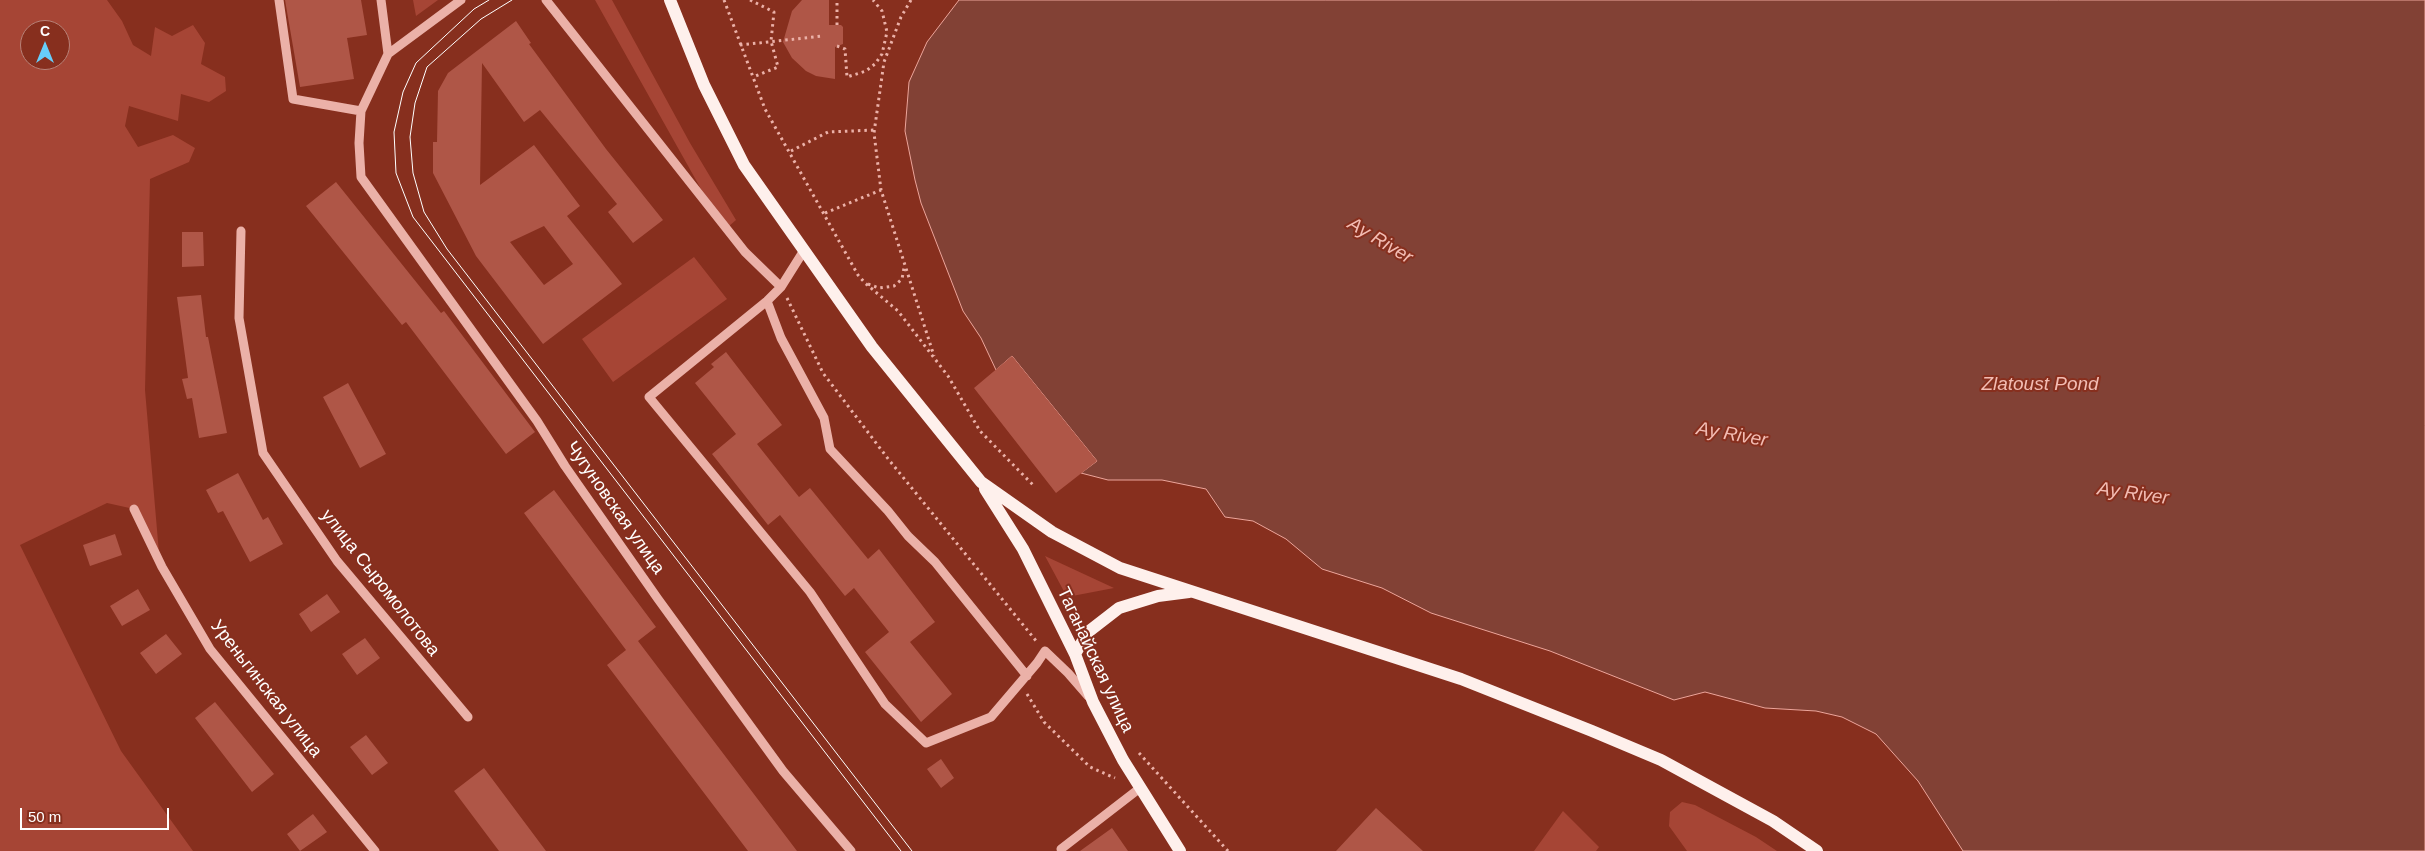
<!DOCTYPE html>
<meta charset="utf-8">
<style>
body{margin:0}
#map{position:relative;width:2425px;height:851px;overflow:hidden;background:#872f1e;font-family:Helvetica,sans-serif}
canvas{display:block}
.north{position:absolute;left:20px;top:20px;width:50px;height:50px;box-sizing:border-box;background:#872f1e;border:1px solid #b78278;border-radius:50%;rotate:0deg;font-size:14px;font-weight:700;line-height:20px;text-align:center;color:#fff}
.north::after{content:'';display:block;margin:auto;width:18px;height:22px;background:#67cdf9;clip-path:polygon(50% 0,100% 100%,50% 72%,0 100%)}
.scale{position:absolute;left:20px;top:808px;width:149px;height:22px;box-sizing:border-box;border:2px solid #fff;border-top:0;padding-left:6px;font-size:15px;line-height:18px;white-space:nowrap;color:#fff;-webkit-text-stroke:4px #872f1e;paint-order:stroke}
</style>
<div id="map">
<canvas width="2425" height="851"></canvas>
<div class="north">С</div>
<div class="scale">50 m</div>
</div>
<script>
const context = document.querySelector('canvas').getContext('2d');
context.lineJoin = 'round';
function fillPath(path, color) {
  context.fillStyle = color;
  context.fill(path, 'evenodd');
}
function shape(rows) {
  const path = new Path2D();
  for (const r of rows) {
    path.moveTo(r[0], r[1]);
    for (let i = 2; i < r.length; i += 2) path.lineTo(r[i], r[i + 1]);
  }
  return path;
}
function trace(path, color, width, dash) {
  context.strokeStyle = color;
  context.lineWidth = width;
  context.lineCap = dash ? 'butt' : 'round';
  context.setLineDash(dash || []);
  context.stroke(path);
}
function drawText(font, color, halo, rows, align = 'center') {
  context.font = font + ' Helvetica,sans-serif';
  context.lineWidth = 4;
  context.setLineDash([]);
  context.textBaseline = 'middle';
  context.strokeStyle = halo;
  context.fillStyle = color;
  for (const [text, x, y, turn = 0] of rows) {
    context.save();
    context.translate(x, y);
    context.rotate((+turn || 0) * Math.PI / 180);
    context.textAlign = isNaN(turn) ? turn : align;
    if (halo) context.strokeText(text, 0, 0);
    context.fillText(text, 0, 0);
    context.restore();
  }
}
fillPath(shape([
 [0,0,107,0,122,21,133,45,151,56,155,27,172,36,193,25,205,43,201,64,225,77,226,91,209,102,181,94,178,121,129,106,125,126,138,147,173,135,195,148,189,162,150,179,145,390,159,553,134,509,107,503,20,545,121,751,193,851,0,851],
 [30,30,60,30,60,60,30,60],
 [413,0,438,0,416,16],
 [595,0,612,0,690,143,736,220,728,227,701,189],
 [694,257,727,299,613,382,582,339],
 [1045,556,1073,569,1114,588,1067,597],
 [1682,802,1695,805,1756,837,1777,851,1687,851,1669,826,1670,812],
 [1563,811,1599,847,1596,851,1534,851]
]), '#a64535');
const water = shape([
 [959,0,2425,0,2425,851,1963,851,1918,781,1876,734,1842,717,1816,711,1765,708,1705,692,1674,700,1550,651,1431,613,1382,588,1322,569,1286,539,1253,521,1225,517,1206,489,1162,480,1108,480,1081,473,1097,461,1012,356,996,370,981,338,963,311,921,203,915,180,905,131,909,82,927,42,959,0]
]);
fillPath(water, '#824135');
trace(water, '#eca59b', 1);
fillPath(shape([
 [285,0,361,0,367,35,347,38,354,79,300,87],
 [802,0,829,0,829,25,841,25,843,27,843,44,835,47,835,79,816,76,806,71,792,58,783,42,792,11],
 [516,21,531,43,529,44,606,149,663,220,633,243,608,212,617,204,540,110,524,122,482,63,480,185,534,145,580,206,567,216,622,284,543,344,476,256,433,173,433,142,437,142,438,91,448,73],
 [544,226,573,264,544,285,510,242],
 [336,182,441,313,444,311,535,432,506,454,406,322,402,325,306,206],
 [182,232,203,232,204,266,182,267],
 [201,295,206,337,208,337,227,433,199,438,192,398,187,399,182,379,188,378,177,297],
 [726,352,782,425,757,444,799,497,810,488,868,559,879,549,935,622,910,642,952,694,921,722,865,652,889,632,854,588,845,596,780,515,768,525,712,454,736,434,695,383,714,367,711,364],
 [1012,356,1097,461,1056,493,974,388],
 [348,383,386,454,360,468,323,397],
 [238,473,263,520,268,517,283,544,250,562,223,511,218,513,206,490],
 [554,490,656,627,638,641,797,851,748,851,607,665,626,650,524,513],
 [115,534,122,555,90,566,83,545],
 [138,589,150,610,122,626,110,606],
 [327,594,340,612,311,632,299,614],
 [166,634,182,654,156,674,140,653],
 [365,638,380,658,357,675,342,654],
 [215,702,274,774,252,792,195,718],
 [366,735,388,763,372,775,350,747],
 [941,759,954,778,941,788,927,769],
 [484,768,546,851,499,851,454,791],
 [1376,808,1423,851,1336,851],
 [313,814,327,832,300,851,287,834],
 [1112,828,1128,851,1080,851]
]), '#af5647');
trace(shape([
 [724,0,765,109,858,275,865,283,898,311,948,376,980,431,1035,487],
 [750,0,774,12,771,41,778,67,753,77],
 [911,0,901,17,884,62,874,133,881,190,934,356],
 [837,25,837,0],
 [740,45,823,36],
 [837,46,845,49,847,77,866,71,875,64,882,54,887,32,882,11,873,0],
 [791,151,828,132,875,130],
 [825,213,881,190],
 [868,284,879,288,894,286,902,279,904,268],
 [787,298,823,373,889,460,1037,642],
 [1027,694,1044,722,1090,767,1115,778],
 [1139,753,1228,851]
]), '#ebb1a8', 3, [2.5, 4]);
trace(shape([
 [279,0,293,99,361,111],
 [381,0,388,54],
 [461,0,388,54,361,111,359,143,361,177,537,421,565,466,658,599,783,771,851,851],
 [546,0,745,252,781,287],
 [241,231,239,318,263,453,337,561,468,717],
 [803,252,781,287,767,301,649,397,810,592,885,704,926,743,991,717,1037,663,1045,651,1068,673,1088,696],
 [767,301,781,338,824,418,830,449,888,511,908,536,935,562,1027,676],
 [134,509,162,567,210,649,375,851],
 [1061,849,1140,788]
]), '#ebb1a8', 9);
trace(shape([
 [670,0,704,85,744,165,872,347,981,482,1052,532,1120,568,1461,679,1592,731,1661,760,1773,821,1817,851],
 [985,489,1023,549,1075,654,1093,702,1123,760,1180,851],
 [1075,654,1088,632,1119,608,1158,596,1189,592]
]), '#fef0ec', 12);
trace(shape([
 [489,0,474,9,416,63,403,92,394,132,396,173,413,217,901,851],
 [512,0,481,19,427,67,415,103,410,137,413,173,424,212,447,249,912,851]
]), '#fff', 1);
drawText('18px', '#fff', '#872f1e', [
 ["Чугуновская улица",615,508,55],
 ["улица Сыромолотова",380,583,52],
 ["Таганайская улица",1095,660,65],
 ["Уреньгинская улица",266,689,52]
]);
drawText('italic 19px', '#f2bcb3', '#872f1e', [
 ["Ay River",1380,241,31],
 ["Zlatoust Pond",2040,385],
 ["Ay River",1732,435,10],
 ["Ay River",2133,494,8]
]);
</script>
